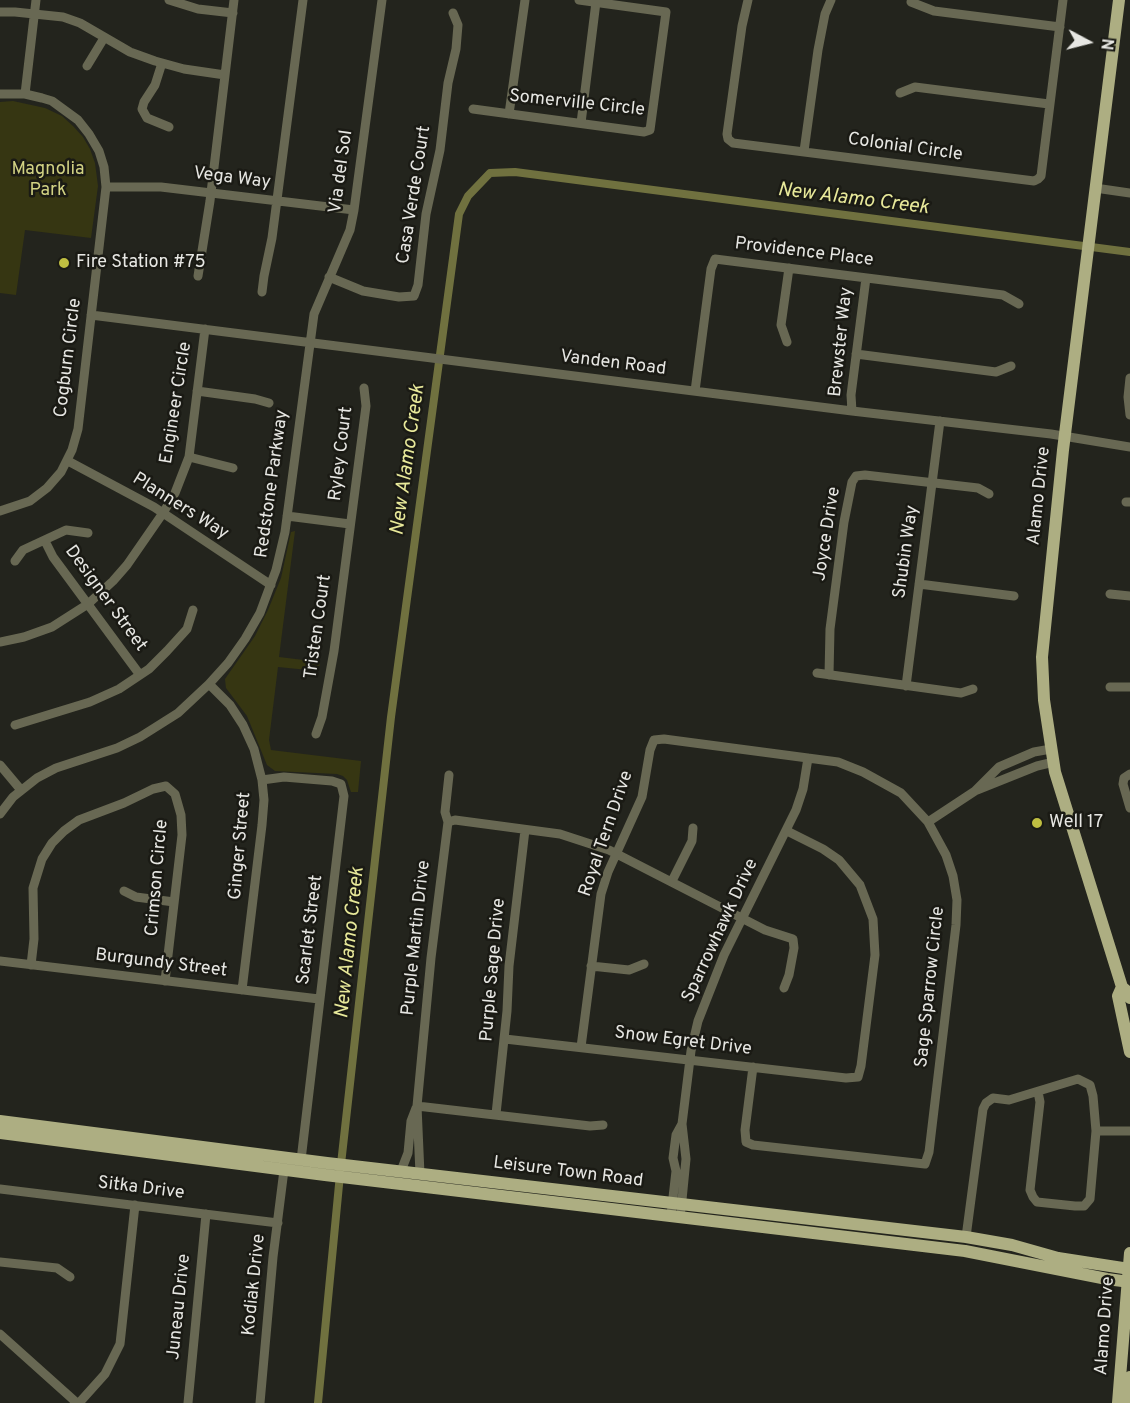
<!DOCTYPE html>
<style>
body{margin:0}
#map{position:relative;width:1130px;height:1403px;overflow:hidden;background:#23241d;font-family:Overpass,sans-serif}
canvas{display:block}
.north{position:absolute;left:1058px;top:12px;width:60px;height:60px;-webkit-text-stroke:4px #1a1a14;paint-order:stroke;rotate:97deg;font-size:16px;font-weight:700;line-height:24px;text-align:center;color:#e7e7e3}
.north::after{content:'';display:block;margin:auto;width:21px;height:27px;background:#e7e7e3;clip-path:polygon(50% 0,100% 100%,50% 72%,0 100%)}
</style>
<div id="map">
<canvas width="1130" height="1403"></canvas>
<div class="north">N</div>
</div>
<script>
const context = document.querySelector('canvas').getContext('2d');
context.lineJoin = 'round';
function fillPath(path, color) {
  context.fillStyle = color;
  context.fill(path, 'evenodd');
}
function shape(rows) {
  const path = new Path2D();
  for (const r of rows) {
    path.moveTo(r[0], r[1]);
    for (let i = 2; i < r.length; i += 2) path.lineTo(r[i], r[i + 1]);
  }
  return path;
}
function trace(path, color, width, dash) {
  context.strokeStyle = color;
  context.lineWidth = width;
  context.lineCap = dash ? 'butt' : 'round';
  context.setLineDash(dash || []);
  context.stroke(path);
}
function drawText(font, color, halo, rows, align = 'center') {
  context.font = font + ' Overpass,sans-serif';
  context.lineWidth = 5;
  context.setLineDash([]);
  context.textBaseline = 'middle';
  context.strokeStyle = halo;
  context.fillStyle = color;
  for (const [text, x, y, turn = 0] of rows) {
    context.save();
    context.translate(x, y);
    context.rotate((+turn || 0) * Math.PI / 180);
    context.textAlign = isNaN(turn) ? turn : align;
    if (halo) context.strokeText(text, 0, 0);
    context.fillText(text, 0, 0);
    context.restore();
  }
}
fillPath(shape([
 [13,101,45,108,62,116,73,126,83,137,90,149,95,163,98,186,91,238,25,230,16,295,0,293,0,102],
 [295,531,279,657,320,662,318,671,278,667,269,740,271,750,361,761,358,792,351,792,347,780,343,776,337,774,275,771,267,765,247,716,226,688,225,679,255,636,268,610,281,578,291,532]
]), '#363612');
trace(shape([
 [318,1403,341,1164,391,717,459,214,468,196,490,173,515,172,1130,252]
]), '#70713f', 8);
trace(shape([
 [169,0,198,9,233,13],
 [748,0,742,26,727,134,728,139,733,143,1034,181,1038,179,1041,176,1063,0],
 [911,2,934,11,1060,27],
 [0,12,15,12,63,17,80,23,130,52,155,61,184,69,225,75],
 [162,63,155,85,144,102,142,109,147,118,169,127],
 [87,66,104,38],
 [900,93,915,87,1049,104],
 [0,94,25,94,42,98,52,101,78,120,89,134,99,151,104,167,106,187,78,429,72,450,61,472,47,488,30,501,0,511],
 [25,94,36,0],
 [473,109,644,132,650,130,666,12,579,0],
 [509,114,525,0],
 [581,123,596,2],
 [804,151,818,50,825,14,831,0],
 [106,187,161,187,354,210],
 [1095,188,1130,193],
 [198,276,210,201,234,0],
 [329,277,363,291,399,297,414,296,418,285,426,214,440,150,448,83,456,49,458,25,453,13],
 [262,292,264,276,272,238,303,0],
 [91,315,852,411,1051,434,1130,447],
 [787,342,781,325,789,268],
 [856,354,996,372,1011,366],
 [1130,378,1128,397,1130,415],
 [197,391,255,399,269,403],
 [695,391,711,269,715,259,1003,295,1019,304],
 [852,411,851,395,866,278],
 [189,457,233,468],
 [68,461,154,507,271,585],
 [1126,502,1130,502],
 [287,516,350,524],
 [45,541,53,557,140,675],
 [15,561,23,550,66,530,88,533],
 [919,584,1014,596],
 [1110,594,1130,596],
 [0,642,24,637,52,627,88,604,113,581,127,565,163,513,175,493,189,457,205,329],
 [817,673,961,693,973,689],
 [829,675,830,629,844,522,852,482,856,476,865,475,978,488,989,494],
 [209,684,230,705,243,725,254,749,262,780,264,800,262,825,242,990],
 [906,686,940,421],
 [1110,687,1130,687],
 [15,725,90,702,119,689,149,669,167,651,187,629,193,610],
 [316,734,322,717,334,651,366,406,364,388],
 [0,765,21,790],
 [1130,774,1124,778,1123,784,1130,808],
 [262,780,284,777,332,781,341,784,344,796,301,1160],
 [977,790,1037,766,1054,762],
 [0,814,13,797,37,778,56,768,117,748,140,737,178,713,209,684,228,663,245,639,260,613,276,570,285,532,314,314,350,230,354,210,382,0],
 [448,822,455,820,560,834,609,850,765,930,793,939,794,948,789,975,784,988],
 [928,822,975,791,999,767,1034,752,1051,749],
 [672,881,692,841,693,828],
 [124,891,136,897,174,902],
 [0,961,319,999],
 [31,965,34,939,33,888,42,859,52,843,64,831,79,820,124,803,153,789,166,786,175,794,181,815,182,835,165,981],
 [591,966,629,970,644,964],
 [505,1039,846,1078,858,1077,861,1066,875,955,873,919,860,885,839,860,823,849,787,831],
 [581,1047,601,894,608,872,642,797,650,750,654,740,664,739,838,762,863,772,901,793,928,822,946,855,953,876,957,900,956,925,929,1152,925,1164,753,1145,746,1142,745,1130,753,1067],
 [417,1106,590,1126,603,1125],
 [496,1114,507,1011,509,966,525,830],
 [1096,1131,1130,1131],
 [401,1171,408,1153,411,1121,416,1108],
 [420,1174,417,1106,431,958,448,822,445,812,449,775],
 [0,1189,278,1223],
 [681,1210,686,1159,682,1124,691,1051,698,1021,724,955,796,810,803,789,808,758],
 [671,1215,676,1171,673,1158,676,1135,682,1124],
 [966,1237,983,1109,986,1103,993,1098,1009,1100,1078,1079,1090,1085,1093,1096,1096,1131,1090,1199,1084,1206,1075,1206,1037,1202,1033,1197,1030,1190,1040,1102,1038,1092],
 [0,1262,57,1268,70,1277],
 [0,1334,77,1403],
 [79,1403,105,1374,120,1344,135,1205],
 [188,1403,206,1214],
 [260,1403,273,1257,284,1170]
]), '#686853', 9);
trace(shape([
 [1119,0,1063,450,1042,657,1044,700,1055,772,1122,987,1129,993,1130,998],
 [1122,987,1118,996,1130,1052],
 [0,1121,327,1163,966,1237,1012,1245,1058,1258,1130,1269],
 [0,1133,325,1175,965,1251,1107,1279,1130,1282],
 [1118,1403,1130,1253],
 [1128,1403,1130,1377]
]), '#adae82', 12);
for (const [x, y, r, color] of [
 [64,263,6,"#bfbe41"],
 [1037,823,6,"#bfbe41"]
]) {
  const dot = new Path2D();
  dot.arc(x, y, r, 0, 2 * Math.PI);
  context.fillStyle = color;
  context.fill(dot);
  trace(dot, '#1a1a14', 2);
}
drawText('18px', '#e7e7e3', '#1a1a14', [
 ["Somerville Circle",577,104,6],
 ["Colonial Circle",905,148,8],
 ["Via del Sol",342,172,-82],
 ["Vega Way",232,179,7],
 ["Casa Verde Court",415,195,-81],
 ["Providence Place",804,253,7],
 ["Brewster Way",842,342,-84],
 ["Cogburn Circle",69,358,-83],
 ["Vanden Road",613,364,7],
 ["Engineer Circle",177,403,-81],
 ["Ryley Court",342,454,-83],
 ["Redstone Parkway",273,484,-82],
 ["Alamo Drive",1040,496,-84],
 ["Planners Way",180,507,32],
 ["Joyce Drive",828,534,-81],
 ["Shubin Way",907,552,-82],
 ["Designer Street",105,599,54],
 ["Tristen Court",319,627,-82],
 ["Royal Tern Drive",607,834,-71],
 ["Ginger Street",241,846,-85],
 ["Crimson Circle",158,878,-85],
 ["Scarlet Street",311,930,-83],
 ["Sparrowhawk Drive",721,931,-65],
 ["Purple Martin Drive",417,938,-84],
 ["Burgundy Street",161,964,7],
 ["Purple Sage Drive",494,970,-85],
 ["Sage Sparrow Circle",931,987,-84],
 ["Snow Egret Drive",683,1042,7],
 ["Leisure Town Road",568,1173,7],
 ["Sitka Drive",141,1189,7],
 ["Kodiak Drive",255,1285,-84],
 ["Juneau Drive",180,1307,-84],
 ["Alamo Drive",1106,1326,-86]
]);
drawText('18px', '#d1d283', '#1a1a14', [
 ["Magnolia",48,170],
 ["Park",48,191]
]);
drawText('18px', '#e7e7e3', '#1a1a14', [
 ["Fire Station #75",76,263],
 ["Well 17",1049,823]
], 'left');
drawText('italic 20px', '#e8e99a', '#1a1a14', [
 ["New Alamo Creek",853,200,7],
 ["New Alamo Creek",409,460,-82],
 ["New Alamo Creek",351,943,-84]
]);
</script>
